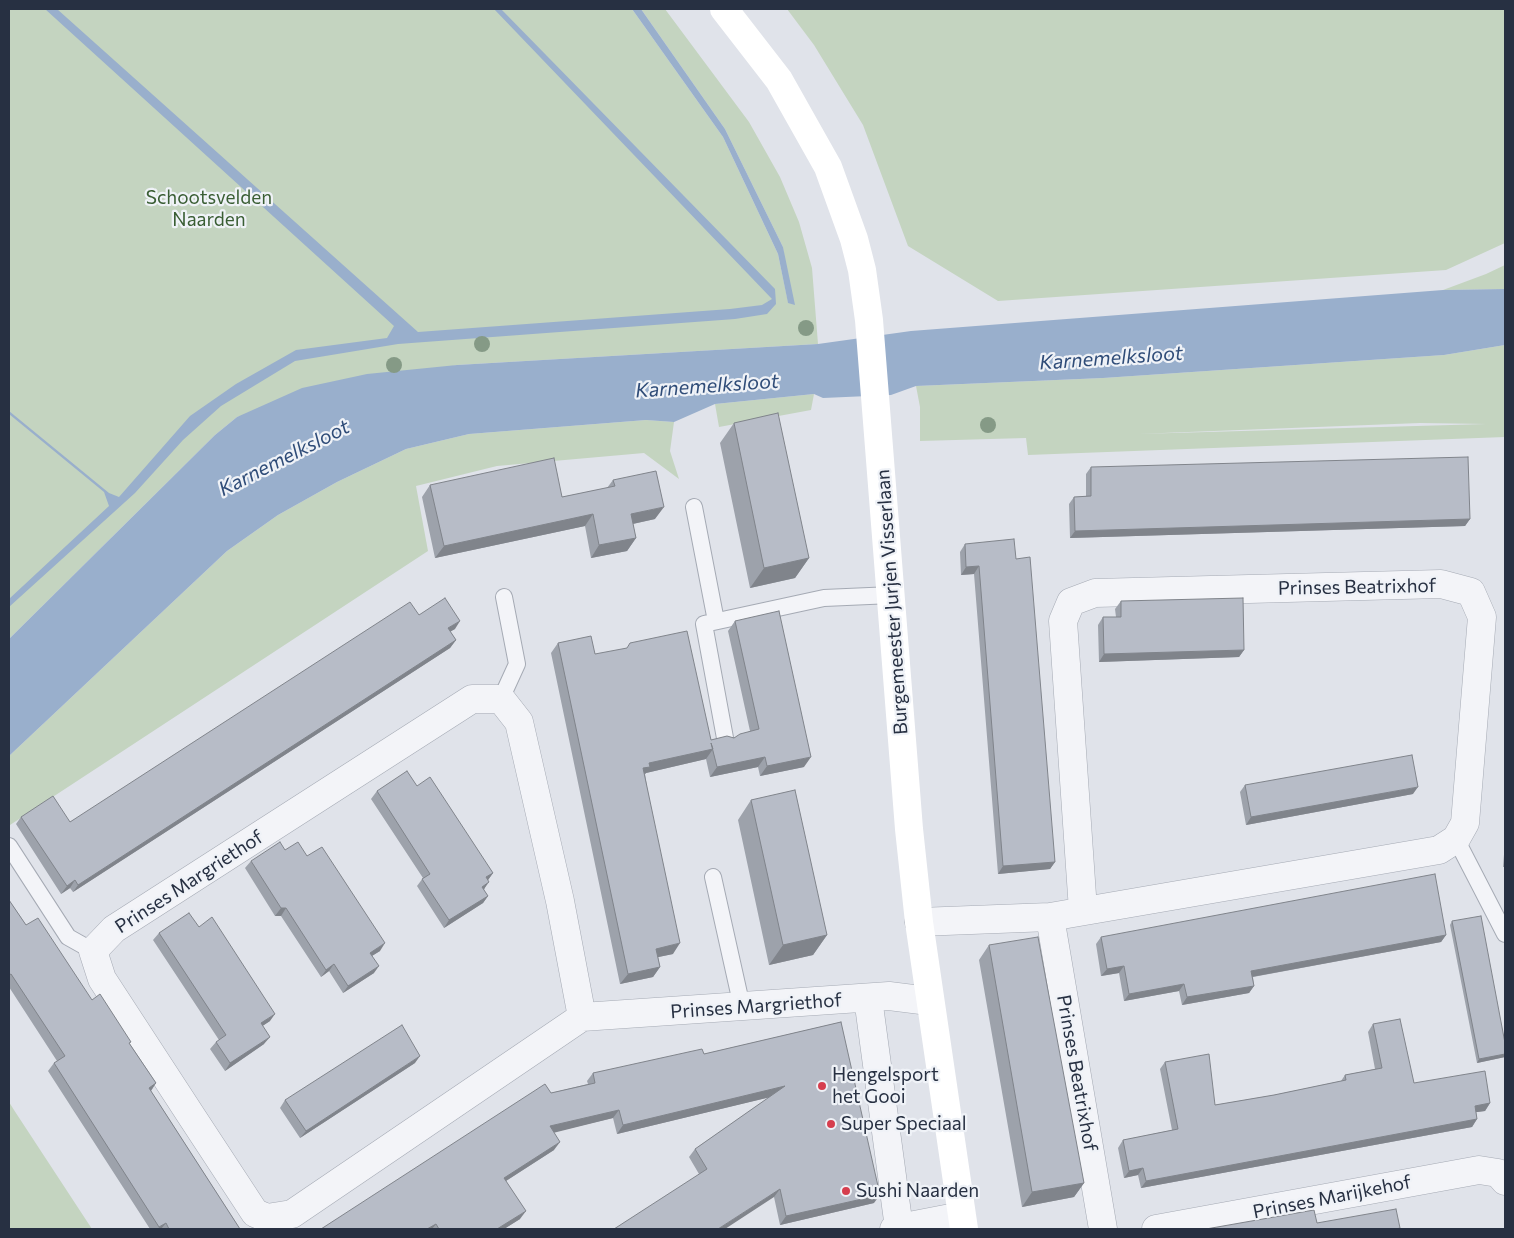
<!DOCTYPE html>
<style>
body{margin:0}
#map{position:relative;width:1514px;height:1238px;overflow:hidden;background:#e0e3ea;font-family:Commissioner,sans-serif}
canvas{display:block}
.frame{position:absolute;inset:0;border:10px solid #273042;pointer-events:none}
</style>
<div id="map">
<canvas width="1514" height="1238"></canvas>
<div class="frame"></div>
</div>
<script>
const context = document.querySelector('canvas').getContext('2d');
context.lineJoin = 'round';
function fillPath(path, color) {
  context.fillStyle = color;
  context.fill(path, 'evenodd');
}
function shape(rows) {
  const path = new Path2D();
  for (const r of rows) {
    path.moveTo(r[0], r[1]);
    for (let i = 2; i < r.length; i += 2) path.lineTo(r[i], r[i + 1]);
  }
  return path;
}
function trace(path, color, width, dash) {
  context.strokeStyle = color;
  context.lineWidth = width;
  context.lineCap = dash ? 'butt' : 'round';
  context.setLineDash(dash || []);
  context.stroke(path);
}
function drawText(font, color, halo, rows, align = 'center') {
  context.font = font + ' Commissioner,sans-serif';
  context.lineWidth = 4.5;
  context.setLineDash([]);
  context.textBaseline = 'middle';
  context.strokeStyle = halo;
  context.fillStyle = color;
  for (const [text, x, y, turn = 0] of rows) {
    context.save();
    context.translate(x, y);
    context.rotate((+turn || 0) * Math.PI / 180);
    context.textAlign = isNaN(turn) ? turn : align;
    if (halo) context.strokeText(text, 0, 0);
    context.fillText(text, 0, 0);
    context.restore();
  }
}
fillPath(shape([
 [9,9,632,9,723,137,778,254,788,302,783,247,725,129,641,9,665,9,749,122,780,177,799,222,812,268,818,344,457,365,237,417,215,435,9,639],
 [787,9,1505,9,1505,243,1446,270,998,301,908,246,863,125,814,45],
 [1505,265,1505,289,1443,290,1486,274],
 [1505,345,1505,437,1028,455,1026,438,920,441,920,407,916,386,1103,378,1444,355],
 [1420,423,1486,424,1137,434],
 [814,394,811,410,719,427,715,404],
 [646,420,674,422,670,451,679,479,644,453,497,466,416,486,428,551,10,825,9,823,9,756,227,551,278,515,337,482,406,449,469,434],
 [9,1102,14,1110,92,1229,9,1229]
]), '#c4d4c0');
fillPath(shape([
 [45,9,57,9,418,332,730,309,762,305,772,299,494,9,501,9,775,289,776,304,767,314,735,319,398,344,295,361,221,406,183,440,135,493,9,607,9,599,109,506,104,492,9,414,9,411,109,493,119,497,190,416,236,384,296,350,387,338,394,326],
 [632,9,641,9,725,129,783,247,795,305,788,303,778,254,723,137],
 [1505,289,1505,345,1444,355,1103,378,916,386,891,395,823,398,814,394,715,404,674,422,646,420,469,434,406,449,337,482,278,515,227,551,9,756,9,639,215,435,237,417,302,388,367,374,457,365,818,344,911,331,1443,290]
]), '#99afcc');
const lane = shape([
 [694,507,716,621],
 [501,699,517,664,504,597],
 [725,738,704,624,824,598,892,595],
 [1456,839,1505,934],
 [9,846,68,937,93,951],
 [713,877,742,1007]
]);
const street = shape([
 [1050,917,1103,1229],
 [919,922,1050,917,1439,850,1456,839,1465,823,1482,617,1471,592,1441,584,1095,593,1071,602,1063,621,1083,910],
 [868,998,899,1228],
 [582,1017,560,901,519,722,501,699,472,699,114,929,93,951,102,979,192,1117,255,1213,267,1218,292,1214,582,1017,889,996,929,1001],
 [894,1229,961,1216],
 [1156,1229,1479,1170,1498,1173,1505,1181]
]);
trace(lane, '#a5aab4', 18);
trace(street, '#a5aab4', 29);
trace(lane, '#f3f4f8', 16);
trace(street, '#f3f4f8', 28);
trace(shape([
 [724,9,779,80,828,167,854,239,862,270,869,320,909,829,919,922,964,1229]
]), '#fff', 28);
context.fillStyle = '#859a86';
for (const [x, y] of [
 [806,328],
 [482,344],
 [394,365],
 [988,425]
]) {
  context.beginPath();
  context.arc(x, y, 8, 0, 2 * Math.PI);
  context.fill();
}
fillPath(shape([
 [734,423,809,558,795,578,750,588,720,443],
 [1091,467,1470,519,1465,526,1070,538,1069,504,1074,497,1086,496,1086,474],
 [613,480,655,519,633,524,636,538,627,551,591,558,585,526,435,558,422,497,430,485,562,497,607,488],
 [965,544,1016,559,1055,862,1050,869,998,874,974,574,961,575,960,552],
 [1121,601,1244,650,1239,657,1099,662,1098,625,1103,617,1116,617,1115,609],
 [419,615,455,629,450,631,456,640,450,648,73,892,70,888,61,894,16,824,21,817,70,822],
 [735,621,804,767,760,776,758,767,710,777,706,759,646,773,645,774,673,954,658,957,660,967,653,977,620,984,551,653,558,643,711,740,734,738,750,731,728,631],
 [1245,785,1413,794,1246,825,1240,792],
 [417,786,493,873,488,880,484,890,488,896,483,903,444,928,417,886,423,878,371,799,377,791],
 [751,800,827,935,813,955,769,965,738,820],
 [1505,842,1505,867,1503,867],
 [285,850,307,856,380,951,372,956,374,973,343,993,329,971,321,977,281,916,275,916,245,868,251,861],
 [9,900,26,925,130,1044,156,1083,151,1091,240,1229,150,1229,48,1071,54,1063,57,1061,9,987],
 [1452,921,1505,1057,1477,1063,1450,925],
 [199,927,270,1021,262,1026,264,1044,225,1071,210,1049,216,1042,219,1040,153,940,159,933],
 [1446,935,1441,942,1253,977,1254,986,1249,993,1182,1005,1179,991,1124,1001,1119,973,1101,976,1096,944,1101,937],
 [989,945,1084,1183,1074,1197,1022,1207,979,960],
 [841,1022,874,1203,780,1225,774,1197,699,1174,689,1157,695,1149,770,1097,617,1134,613,1118,554,1132,554,1150,506,1181,520,1219,504,1229,321,1229,551,1093,588,1084,587,1081,593,1073,704,1054],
 [1373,1024,1414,1083,1490,1103,1485,1111,1476,1112,1477,1119,1472,1127,1141,1188,1138,1175,1124,1178,1118,1148,1123,1140,1172,1130,1160,1069,1165,1062,1215,1105,1274,1095,1341,1081,1345,1075,1375,1069,1368,1032],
 [415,1063,300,1138,280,1108,285,1100]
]), '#9da2ab');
fillPath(shape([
 [664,507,655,519,623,526,631,514],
 [593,514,585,526,435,558,444,546],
 [1470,519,1465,526,1070,538,1075,531],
 [636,538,627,551,591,558,599,545],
 [809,558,795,578,750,588,764,568],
 [979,566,974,574,961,575,966,567],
 [460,621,455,629,443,636,448,628],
 [456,640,450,648,73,892,78,885],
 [1244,650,1239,657,1099,662,1104,654],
 [713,749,706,759,646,773,642,777,643,768,649,763],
 [765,757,758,767,710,777,717,767],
 [811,757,804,767,760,776,767,766],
 [1418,787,1413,794,1246,825,1251,817],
 [1055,862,1050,869,998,874,1003,866],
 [493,873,488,880,486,877],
 [75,880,70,888,61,894,67,886],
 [489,882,484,889,477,895,482,887],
 [488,896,483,903,444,928,449,920],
 [281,908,286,908,281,916,275,916],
 [827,935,813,955,769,965,783,945],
 [1446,935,1441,942,1246,978,1251,971],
 [385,943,380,951,365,960,370,953],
 [680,943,673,954,649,959,656,949],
 [334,964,329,971,321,977,326,970],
 [379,966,374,973,343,993,348,986],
 [1124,966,1119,973,1101,976,1107,969],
 [660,967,653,977,620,984,628,974],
 [1184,984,1179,991,1124,1001,1129,994],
 [1254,986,1249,993,1182,1005,1187,997],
 [275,1014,270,1021,255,1031,261,1023],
 [270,1037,264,1044,225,1071,230,1063],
 [1505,1054,1505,1057,1477,1063,1479,1059],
 [420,1056,415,1063,300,1138,306,1131],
 [156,1083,150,1092,149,1088],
 [785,1086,779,1095,617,1134,623,1125],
 [1490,1103,1485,1111,1470,1113,1475,1106],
 [619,1110,613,1118,545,1135,550,1126],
 [1477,1119,1472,1127,1141,1188,1146,1181],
 [560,1142,554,1150,498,1186,504,1178],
 [1143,1168,1138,1175,1124,1178,1129,1171],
 [1084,1183,1074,1197,1022,1207,1032,1192],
 [780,1189,774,1197,725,1229,718,1229],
 [880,1195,874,1203,780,1225,786,1216],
 [526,1211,520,1219,504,1229,497,1229],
 [166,1223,161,1229,158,1229,159,1227],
 [436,1224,432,1229,427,1229]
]), '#80848b');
const building = shape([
 [778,413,809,558,764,568,734,423,778,413],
 [1468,457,1470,519,1075,531,1074,497,1091,496,1091,467,1468,457],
 [554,458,562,497,615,486,613,480,656,471,664,507,631,514,636,538,599,545,593,514,444,546,430,485,554,458],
 [1014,539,1016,559,1030,557,1055,862,1003,866,979,566,966,567,965,544,1014,539],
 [445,598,460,621,448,628,456,640,78,885,75,880,67,886,21,817,53,796,70,822,410,602,419,615,445,598],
 [1243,598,1244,650,1104,654,1103,617,1121,617,1121,601,1243,598],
 [779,611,811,757,767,766,765,757,717,767,711,743,713,749,649,763,650,767,643,768,680,943,656,949,660,967,628,974,558,643,591,636,595,654,627,648,630,643,687,631,711,740,727,736,734,738,740,734,759,729,735,621,779,611],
 [1412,755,1418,787,1251,817,1245,785,1412,755],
 [407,771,417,786,430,777,493,873,486,877,489,882,482,887,488,896,449,920,422,879,430,874,377,791,407,771],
 [795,790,827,935,783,945,751,800,795,790],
 [280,842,285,850,298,842,307,856,322,847,385,943,370,953,379,966,348,986,334,964,326,970,286,908,281,908,251,861,280,842],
 [1435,874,1446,935,1251,971,1254,986,1187,997,1184,984,1129,994,1124,966,1107,969,1101,937,1435,874],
 [9,900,26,925,38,918,92,1000,100,994,131,1042,129,1043,156,1083,149,1088,240,1229,169,1229,166,1223,159,1227,54,1063,65,1056,11,974,9,975,9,900],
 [189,913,199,927,212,917,275,1014,261,1023,270,1037,230,1063,216,1042,226,1035,159,933,189,913],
 [1481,916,1505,1043,1505,1054,1479,1059,1452,921,1481,916],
 [1038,937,1084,1183,1032,1192,989,945,1038,937],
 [1400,1019,1414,1083,1485,1071,1490,1103,1475,1106,1477,1119,1146,1181,1143,1168,1129,1171,1123,1140,1178,1129,1165,1062,1209,1054,1215,1105,1274,1095,1346,1080,1345,1075,1382,1068,1373,1024,1400,1019],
 [841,1022,880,1195,786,1216,780,1189,718,1229,614,1229,707,1169,695,1149,785,1086,623,1125,619,1110,550,1126,560,1142,504,1178,526,1211,497,1229,439,1229,436,1224,427,1229,321,1229,545,1084,551,1093,595,1083,593,1073,702,1049,704,1054,841,1022],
 [402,1025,420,1056,306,1131,285,1100,402,1025],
 [1396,1209,1400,1228,1396,1229,1206,1229,1314,1210,1317,1223,1396,1209]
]);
fillPath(building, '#b7bcc7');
trace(building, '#80848b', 1);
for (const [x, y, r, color] of [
 [822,1086,5,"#d63e4e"],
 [831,1124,5,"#d63e4e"],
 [846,1191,5,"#d63e4e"]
]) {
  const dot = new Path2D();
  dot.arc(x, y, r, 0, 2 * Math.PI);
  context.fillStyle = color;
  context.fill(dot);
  trace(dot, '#eff2f7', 2);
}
drawText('19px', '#3a5e34', '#eff2f7', [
 ["Schootsvelden",209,198],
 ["Naarden",209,220]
]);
drawText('19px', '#273042', '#eff2f7', [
 ["Prinses Beatrixhof",1357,587,-1],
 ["Burgemeester Jurjen Visserlaan",892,602,-94],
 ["Prinses Margriethof",189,882,-33],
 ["Prinses Margriethof",756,1006,-4],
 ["Prinses Beatrixhof",1077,1073,80],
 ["Prinses Marijkehof",1332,1197,-11]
]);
drawText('19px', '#273042', '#eff2f7', [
 ["Hengelsport",832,1075],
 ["het Gooi",832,1097],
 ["Super Speciaal",841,1124],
 ["Sushi Naarden",856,1191]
], 'left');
drawText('italic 20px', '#2f4c78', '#eff2f7', [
 ["Karnemelksloot",1111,358,-4],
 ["Karnemelksloot",707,386,-4],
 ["Karnemelksloot",284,458,-27]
]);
</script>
